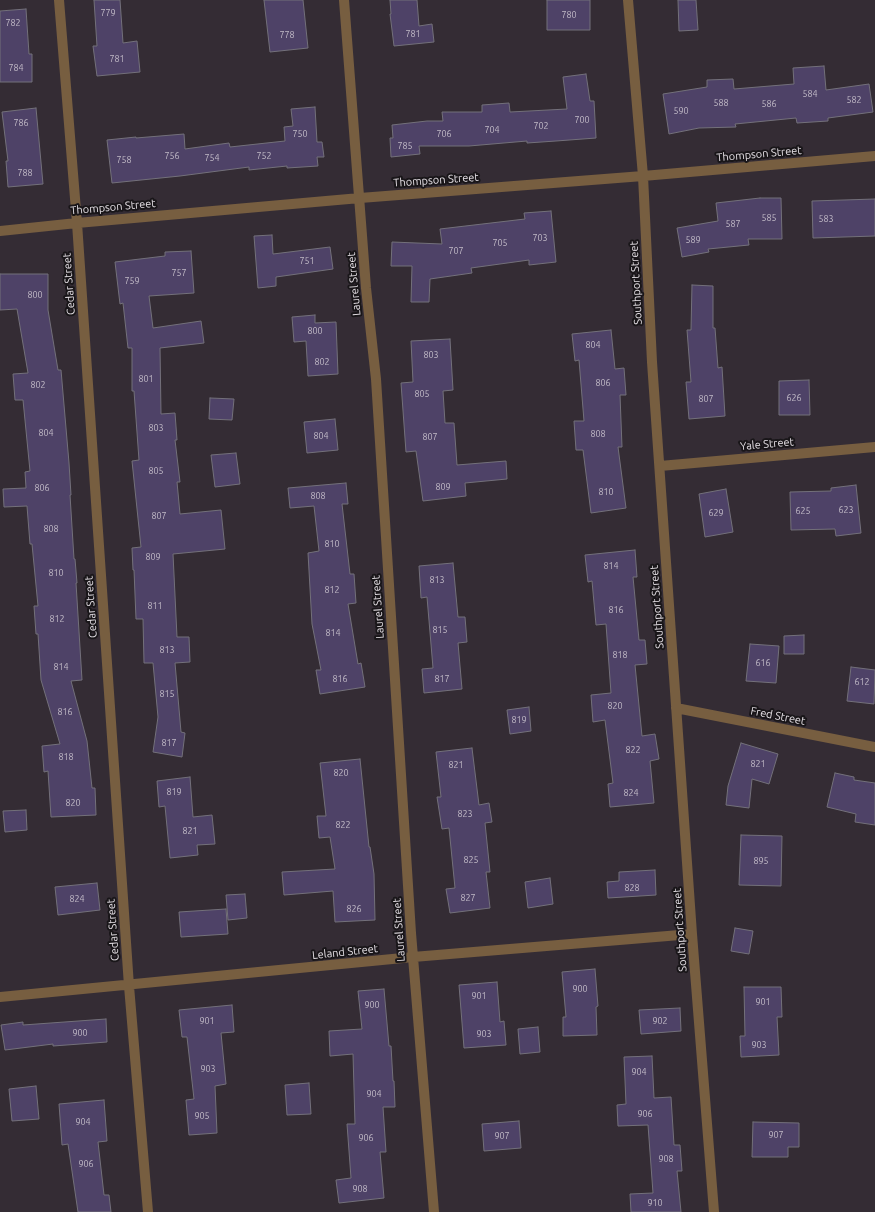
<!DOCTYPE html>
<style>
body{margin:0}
canvas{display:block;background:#342c34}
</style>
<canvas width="875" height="1212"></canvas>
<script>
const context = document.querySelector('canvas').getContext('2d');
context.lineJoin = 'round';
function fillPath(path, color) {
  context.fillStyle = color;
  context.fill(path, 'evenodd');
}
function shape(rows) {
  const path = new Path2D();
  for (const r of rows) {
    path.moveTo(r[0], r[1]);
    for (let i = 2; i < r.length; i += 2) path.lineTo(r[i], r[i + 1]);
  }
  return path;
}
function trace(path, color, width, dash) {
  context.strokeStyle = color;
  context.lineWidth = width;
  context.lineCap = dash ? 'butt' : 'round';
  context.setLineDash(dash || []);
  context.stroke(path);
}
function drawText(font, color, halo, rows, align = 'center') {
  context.font = font + ' Ubuntu,sans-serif';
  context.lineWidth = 4;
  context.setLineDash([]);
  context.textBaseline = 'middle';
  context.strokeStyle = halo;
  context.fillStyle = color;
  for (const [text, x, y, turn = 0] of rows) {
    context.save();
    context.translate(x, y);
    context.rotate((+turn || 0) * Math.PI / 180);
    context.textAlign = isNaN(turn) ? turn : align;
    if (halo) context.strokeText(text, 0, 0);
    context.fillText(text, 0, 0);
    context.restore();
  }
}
const building = shape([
 [94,0,120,0,123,43,137,41,140,72,97,76,93,46,97,46,94,0],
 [264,0,303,0,308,48,270,52,264,0],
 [390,0,417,0,419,26,432,24,434,42,394,46,390,14,391,14,390,0],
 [547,0,590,0,590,30,547,30,547,0],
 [678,0,696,0,698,30,679,31,678,0],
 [26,9,29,54,32,54,32,82,0,82,0,11,26,9],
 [824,66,826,90,869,84,873,112,828,118,828,121,797,123,796,118,735,124,736,127,699,128,669,134,663,94,707,87,707,80,733,79,734,89,794,84,793,68,824,66],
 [586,74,590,101,594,101,596,138,556,141,527,143,527,141,469,146,419,146,420,154,391,157,390,138,393,138,392,125,427,121,443,121,442,112,482,112,482,105,509,103,510,112,567,109,563,77,586,74],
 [315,107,317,142,322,142,324,157,317,157,318,166,287,168,287,166,249,170,249,167,180,176,112,183,107,140,136,137,136,138,184,134,185,149,229,143,230,147,285,141,284,127,293,126,291,109,315,107],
 [36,108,43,184,8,187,6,161,8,161,2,112,36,108],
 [760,198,781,198,782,239,748,239,749,245,708,249,709,252,682,257,677,228,718,221,716,203,760,198],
 [875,199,875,236,813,238,812,201,875,199],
 [551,211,556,262,529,265,529,260,471,268,472,273,430,279,429,302,411,302,412,266,391,266,392,242,442,244,440,229,525,219,524,213,551,211],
 [272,235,273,254,330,247,333,269,276,277,276,286,258,288,254,236,272,235],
 [191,251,194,293,149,296,153,328,201,321,204,343,160,348,161,414,175,413,177,440,175,440,180,482,177,482,180,514,221,510,225,549,173,554,177,637,189,637,190,662,175,663,181,732,185,733,182,757,153,752,158,717,153,663,144,663,143,619,136,619,134,570,133,570,132,548,141,547,132,461,139,460,134,391,132,391,132,348,128,348,123,303,120,304,115,262,165,256,165,252,191,251],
 [0,274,48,274,48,310,58,370,61,370,69,463,71,495,70,495,74,559,75,559,77,583,76,583,82,680,71,681,87,741,92,788,95,788,96,815,51,817,48,771,44,772,42,746,60,744,41,680,38,634,36,634,34,606,38,606,32,544,30,544,27,506,4,507,3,489,26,488,25,472,30,471,23,400,15,400,13,374,28,373,17,309,0,310,0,274],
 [692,285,713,286,713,328,715,328,718,368,722,367,725,416,689,419,686,382,691,382,687,330,691,330,692,285],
 [315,315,315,323,336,322,338,374,308,376,306,341,294,342,292,317,315,315],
 [611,330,615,369,624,368,626,395,620,395,622,447,618,447,626,508,591,513,583,450,576,450,574,421,584,421,579,360,575,361,572,334,611,330],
 [450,339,453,390,443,391,445,423,454,423,457,465,506,461,507,479,465,483,466,496,423,501,416,451,406,452,401,383,413,382,411,341,450,339],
 [809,380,810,415,779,415,779,381,809,380],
 [210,398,234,399,232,420,209,419,210,398],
 [335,419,338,450,307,453,304,422,335,419],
 [236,453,240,484,215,487,211,455,236,453],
 [346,483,348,504,342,504,350,574,354,574,356,603,348,604,358,664,361,663,365,687,320,694,316,670,321,670,312,624,308,553,319,551,314,506,290,508,288,488,346,483],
 [856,485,861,533,836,536,835,529,791,530,790,492,831,491,831,488,856,485],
 [726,489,733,532,705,537,699,494,726,489],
 [635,550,637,577,633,577,639,640,645,640,647,664,635,665,642,736,655,734,659,759,650,761,654,803,610,807,608,784,613,783,605,720,593,722,591,695,611,693,606,624,596,625,592,581,588,582,585,555,635,550],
 [453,563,458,617,465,617,467,642,458,643,462,689,424,693,422,669,433,668,427,597,421,598,419,566,453,563],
 [804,635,804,654,784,654,784,636,804,635],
 [750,644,779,646,776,683,746,681,750,644],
 [851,667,875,670,874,704,847,701,851,667],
 [529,707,531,731,510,734,507,710,529,707],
 [741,743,778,754,769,784,752,779,749,808,726,805,728,786,741,743],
 [472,748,479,805,489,803,492,822,485,823,490,872,486,872,490,908,450,913,446,889,455,888,449,828,442,829,437,797,441,797,436,752,472,748],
 [360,759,369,847,370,847,374,874,375,920,335,922,333,891,284,895,282,872,335,869,330,837,319,838,317,816,326,816,320,763,360,759],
 [835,773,854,777,854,780,875,783,875,825,855,822,856,814,827,807,835,773],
 [190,777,193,817,212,815,215,844,197,845,198,855,170,858,165,806,159,807,157,781,190,777],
 [26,810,27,830,5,832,3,811,26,810],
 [741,835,782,836,781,886,739,885,741,835],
 [655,870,656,895,608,898,607,882,619,881,619,872,655,870],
 [550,878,553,904,528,908,525,882,550,878],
 [97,883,100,910,58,915,55,887,97,883],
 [245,894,247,918,228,920,226,895,245,894],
 [226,909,228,934,181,937,179,912,226,909],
 [735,928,753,931,749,954,731,951,735,928],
 [595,969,598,1006,596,1007,597,1035,563,1036,563,1017,566,1017,562,972,595,969],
 [497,982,500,1022,504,1021,506,1045,464,1048,459,985,497,982],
 [744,987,781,987,782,1017,777,1017,779,1055,741,1057,740,1036,745,1036,744,987],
 [384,989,389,1046,391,1046,393,1081,394,1081,395,1107,383,1107,386,1152,380,1152,384,1198,339,1203,336,1180,351,1178,347,1124,355,1124,353,1054,330,1056,329,1031,362,1029,358,991,384,989],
 [232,1005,234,1032,221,1033,226,1084,215,1086,217,1133,189,1135,186,1100,194,1099,187,1037,182,1037,179,1010,232,1005],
 [680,1008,681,1031,641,1034,639,1010,680,1008],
 [106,1019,107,1042,53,1046,53,1044,5,1050,1,1025,23,1022,23,1025,106,1019],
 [538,1027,540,1052,520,1054,518,1029,538,1027],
 [652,1056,654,1098,671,1097,674,1145,680,1145,682,1171,677,1171,681,1212,631,1212,630,1194,653,1193,648,1125,618,1126,617,1105,626,1104,624,1057,652,1056],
 [309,1083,311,1114,287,1115,285,1085,309,1083],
 [36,1086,39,1119,12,1121,9,1089,36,1086],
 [104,1100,107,1141,98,1142,104,1195,109,1195,111,1212,78,1212,68,1144,62,1145,59,1104,104,1100],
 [519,1121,521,1148,484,1151,482,1124,519,1121],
 [753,1122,799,1123,799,1147,788,1147,788,1157,752,1157,753,1122]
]);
fillPath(building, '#4e4267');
trace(building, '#73707a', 1);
trace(shape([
 [59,0,77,223,129,986,148,1212],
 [344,0,366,288,376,379,411,933,434,1212],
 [628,0,643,176,652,362,692,934,714,1212],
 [0,231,77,223,360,198,643,176,875,156],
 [660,466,875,447],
 [676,708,875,747],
 [0,997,413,957,692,934]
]), '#775e40', 10);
drawText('9px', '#c0b9c6', null, [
 ["779",108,13],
 ["780",569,15],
 ["782",13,23],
 ["781",413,34],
 ["778",287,35],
 ["781",117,59],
 ["784",16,68],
 ["584",810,94],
 ["582",854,100],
 ["588",721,103],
 ["586",769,104],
 ["590",681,111],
 ["700",582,120],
 ["786",21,123],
 ["702",541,126],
 ["704",492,130],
 ["750",300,134],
 ["706",444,134],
 ["785",405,146],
 ["756",172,156],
 ["752",264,156],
 ["754",212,158],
 ["758",124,160],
 ["788",25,173],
 ["585",769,218],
 ["583",826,219],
 ["587",733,224],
 ["703",540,238],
 ["589",693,240],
 ["705",500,243],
 ["707",456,251],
 ["751",307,261],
 ["757",179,273],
 ["759",132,281],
 ["800",35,295],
 ["800",315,331],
 ["804",593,345],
 ["803",431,355],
 ["802",322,362],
 ["801",146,379],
 ["806",603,383],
 ["802",38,385],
 ["805",422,394],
 ["626",794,398],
 ["807",706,399],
 ["803",156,428],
 ["804",46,433],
 ["808",598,434],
 ["804",321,436],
 ["807",430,437],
 ["805",156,471],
 ["809",443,487],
 ["806",42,488],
 ["810",606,492],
 ["808",318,496],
 ["623",846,510],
 ["625",803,511],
 ["629",716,513],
 ["807",159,516],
 ["808",51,529],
 ["810",332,544],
 ["809",153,557],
 ["814",611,566],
 ["810",56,573],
 ["813",437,580],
 ["812",332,590],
 ["811",155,606],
 ["816",616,610],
 ["812",57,619],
 ["815",440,630],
 ["814",333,633],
 ["813",167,650],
 ["818",620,655],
 ["616",763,663],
 ["814",61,667],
 ["816",340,679],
 ["817",442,679],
 ["612",862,682],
 ["815",167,694],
 ["820",615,706],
 ["816",65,712],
 ["819",519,720],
 ["817",169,743],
 ["822",633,750],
 ["818",66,757],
 ["821",758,764],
 ["821",456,765],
 ["820",341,773],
 ["819",174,792],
 ["824",631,793],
 ["820",73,803],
 ["823",465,814],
 ["822",343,825],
 ["821",190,831],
 ["825",471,860],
 ["895",761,861],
 ["828",632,888],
 ["827",468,898],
 ["824",77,899],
 ["826",354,909],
 ["900",580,989],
 ["901",479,996],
 ["901",763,1002],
 ["900",372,1005],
 ["901",207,1021],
 ["902",660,1021],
 ["900",80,1033],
 ["903",484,1034],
 ["903",759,1045],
 ["903",208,1069],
 ["904",639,1072],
 ["904",374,1094],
 ["906",645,1114],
 ["905",202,1116],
 ["904",83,1122],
 ["907",776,1135],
 ["907",502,1136],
 ["906",366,1138],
 ["908",666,1159],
 ["906",86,1164],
 ["908",360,1189],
 ["910",655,1203]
]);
drawText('11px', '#e6e1e6', '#191619', [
 ["Thompson Street",759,154,-5],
 ["Thompson Street",436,180,-4],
 ["Thompson Street",113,207,-5],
 ["Southport Street",636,283,-93],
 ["Cedar Street",69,284,-94],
 ["Laurel Street",354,284,-95],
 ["Yale Street",767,444,-5],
 ["Cedar Street",91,607,-94],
 ["Laurel Street",378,607,-94],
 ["Southport Street",657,607,-94],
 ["Fred Street",778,716,11],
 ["Cedar Street",113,930,-94],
 ["Laurel Street",399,930,-94],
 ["Southport Street",680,930,-94],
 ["Leland Street",345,952,-6]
]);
</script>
